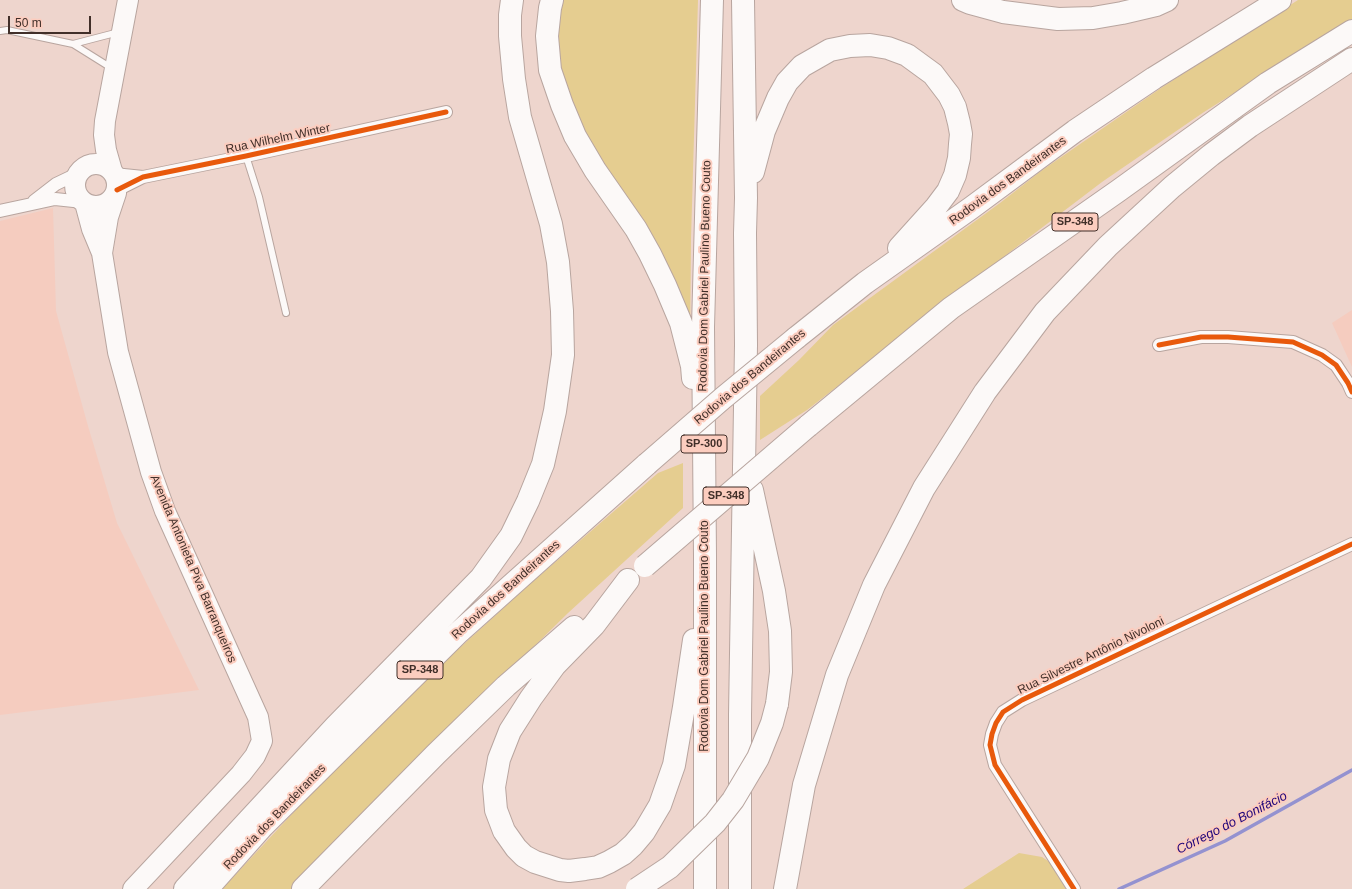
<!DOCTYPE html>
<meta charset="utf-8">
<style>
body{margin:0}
#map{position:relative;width:1352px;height:889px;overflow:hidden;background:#eed5cd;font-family:Arial,sans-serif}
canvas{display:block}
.scale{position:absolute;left:8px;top:16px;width:83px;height:18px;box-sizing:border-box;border:2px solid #412f29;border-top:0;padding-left:5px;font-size:12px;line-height:14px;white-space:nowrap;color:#412f29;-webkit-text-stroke:3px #fccdbf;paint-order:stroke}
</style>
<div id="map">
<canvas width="1352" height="889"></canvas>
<div class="scale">50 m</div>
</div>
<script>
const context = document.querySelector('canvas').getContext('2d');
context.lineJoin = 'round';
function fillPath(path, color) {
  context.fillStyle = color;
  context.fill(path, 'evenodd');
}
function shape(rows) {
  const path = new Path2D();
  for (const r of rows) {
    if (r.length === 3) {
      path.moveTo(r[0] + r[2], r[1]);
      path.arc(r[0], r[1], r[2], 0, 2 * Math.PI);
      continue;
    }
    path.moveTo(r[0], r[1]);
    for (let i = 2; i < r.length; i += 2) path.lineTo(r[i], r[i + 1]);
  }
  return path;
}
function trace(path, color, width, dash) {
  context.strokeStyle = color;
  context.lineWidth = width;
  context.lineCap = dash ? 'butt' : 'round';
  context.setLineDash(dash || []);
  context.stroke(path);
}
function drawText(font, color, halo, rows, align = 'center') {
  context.font = font + ' Arial,sans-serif';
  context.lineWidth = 4;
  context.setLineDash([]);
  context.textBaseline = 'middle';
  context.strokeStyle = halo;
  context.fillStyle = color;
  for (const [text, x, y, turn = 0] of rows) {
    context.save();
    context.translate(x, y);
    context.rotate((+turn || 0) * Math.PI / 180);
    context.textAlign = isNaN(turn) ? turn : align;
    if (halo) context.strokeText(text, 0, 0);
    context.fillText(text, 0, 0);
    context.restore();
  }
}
fillPath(shape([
 [53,208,56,311,88,426,117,523,199,690,0,715,0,221],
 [1352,310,1352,367,1332,323]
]), '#f5ccbf');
fillPath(shape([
 [555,0,698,0,691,239,690,348,563,105],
 [1298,0,1352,0,1352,19,1204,112,1102,182,1010,252,807,410,760,440,760,396,799,360,833,325,1000,203,1041,171,1161,88],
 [683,463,683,508,568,613,441,738,293,889,222,889,348,754,455,652,530,584,658,473],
 [1019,853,1042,857,1059,868,1070,889,963,889]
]), '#e5cd90');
trace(shape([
 [1119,889,1225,841,1352,770]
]), '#9492d0', 3.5);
const lane = shape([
 [0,31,7,30,73,44,113,69],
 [73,44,119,32],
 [246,156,259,197,286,313]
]);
const street = shape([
 [114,174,143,177],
 [117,190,143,177,246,156,446,112],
 [34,201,56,184,79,173],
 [0,211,55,199,83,202],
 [1159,345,1201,337,1228,337,1293,342,1322,355,1336,365,1348,383,1352,392],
 [1074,889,995,765,990,745,992,734,996,723,1003,712,1022,700,1117,655,1352,544]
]);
const primary = shape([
 [96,185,21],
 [112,171,106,150,104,135,105,121,128,0],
 [85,203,92,229,102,253,118,352,151,472,165,511,258,717,262,741,255,756,241,774,133,889],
 [102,253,108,217,116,193]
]);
const highway = shape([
 [552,0,550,8,547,36,550,70,562,105,575,136,595,170,636,229,650,254,665,285,681,323,692,366,693,378],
 [963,0,970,3,1003,12,1058,19,1093,18,1122,13,1156,5,1167,0],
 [753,172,764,131,778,98,787,82,802,66,830,50,850,46,870,45,888,48,907,55,933,74,949,95,955,107,959,123,961,134,960,144,959,158,955,175,948,191,936,207,899,248],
 [796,338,865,283,971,208,1075,131,1154,78,1280,0],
 [808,426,951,308,1118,191,1268,83,1352,31],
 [752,490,774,591,780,631,781,672,777,704],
 [628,580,594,625,555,665,531,698,510,731,499,759,494,787,496,810,504,831,516,848,524,856,535,862,560,870,569,871,585,869,598,867,609,862,623,854,633,845,644,832,660,805,674,765,684,707,694,640],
 [185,889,335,727,481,578,511,536,528,501,543,464,555,411,563,355,562,311,558,262,551,224,520,117,514,79,510,36,510,15,512,0],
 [207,889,262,827,459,632,647,464],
 [303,889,436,754,506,686,574,627],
 [705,889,705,556,703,327,712,0],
 [740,889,740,715,746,345,745,233,746,198,743,0],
 [785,889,804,785,837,675,874,585,924,488,985,392,1045,312,1108,246,1172,187,1211,155,1250,126,1352,59]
]);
trace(lane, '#b8a59f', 8);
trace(street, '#b8a59f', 14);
trace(primary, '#b8a59f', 22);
trace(highway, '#b8a59f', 24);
trace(lane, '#fcf9f8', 6);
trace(street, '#fcf9f8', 12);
trace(primary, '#fcf9f8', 20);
trace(highway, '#fcf9f8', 22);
const highwayBridge = shape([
 [647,464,723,398,796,338],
 [645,566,808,426],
 [637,889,670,867,715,823,733,800,758,758,772,723,777,704]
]);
trace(highwayBridge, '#b8a59f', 24, []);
trace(highwayBridge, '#fcf9f8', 22);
trace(shape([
 [117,190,143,177,246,156,446,112],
 [1159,345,1201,337,1228,337,1293,342,1322,355,1336,365,1348,383,1352,392],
 [1074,889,995,765,990,745,992,734,996,723,1003,712,1022,700,1117,655,1352,544]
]), '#e8590c', 5);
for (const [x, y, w] of [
 [1075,222,46],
 [704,444,46],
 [726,496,46],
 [420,670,46]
]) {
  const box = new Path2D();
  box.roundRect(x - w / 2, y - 9, w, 18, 3);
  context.fillStyle = '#fccdbf';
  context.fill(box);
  trace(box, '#412f29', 1);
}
drawText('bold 11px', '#412f29', null, [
 ["SP-348",1075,222],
 ["SP-300",704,444],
 ["SP-348",726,496],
 ["SP-348",420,670]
]);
drawText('12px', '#412f29', '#fccdbf', [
 ["Rua Wilhelm Winter",278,139,-12],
 ["Rodovia dos Bandeirantes",1008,181,-36],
 ["Rodovia Dom Gabriel Paulino Bueno Couto",705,276,-89],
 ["Rodovia dos Bandeirantes",750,377,-40],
 ["Avenida Antonieta Piva Barranqueiros",193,569,67],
 ["Rodovia dos Bandeirantes",506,590,-42],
 ["Rodovia Dom Gabriel Paulino Bueno Couto",705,636,-90],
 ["Rua Silvestre Antônio Nivoloni",1091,656,-26],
 ["Rodovia dos Bandeirantes",275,817,-46]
]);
drawText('italic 13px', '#20057a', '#fccdbf', [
 ["Córrego do Bonifácio",1232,823,-27]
]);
</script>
